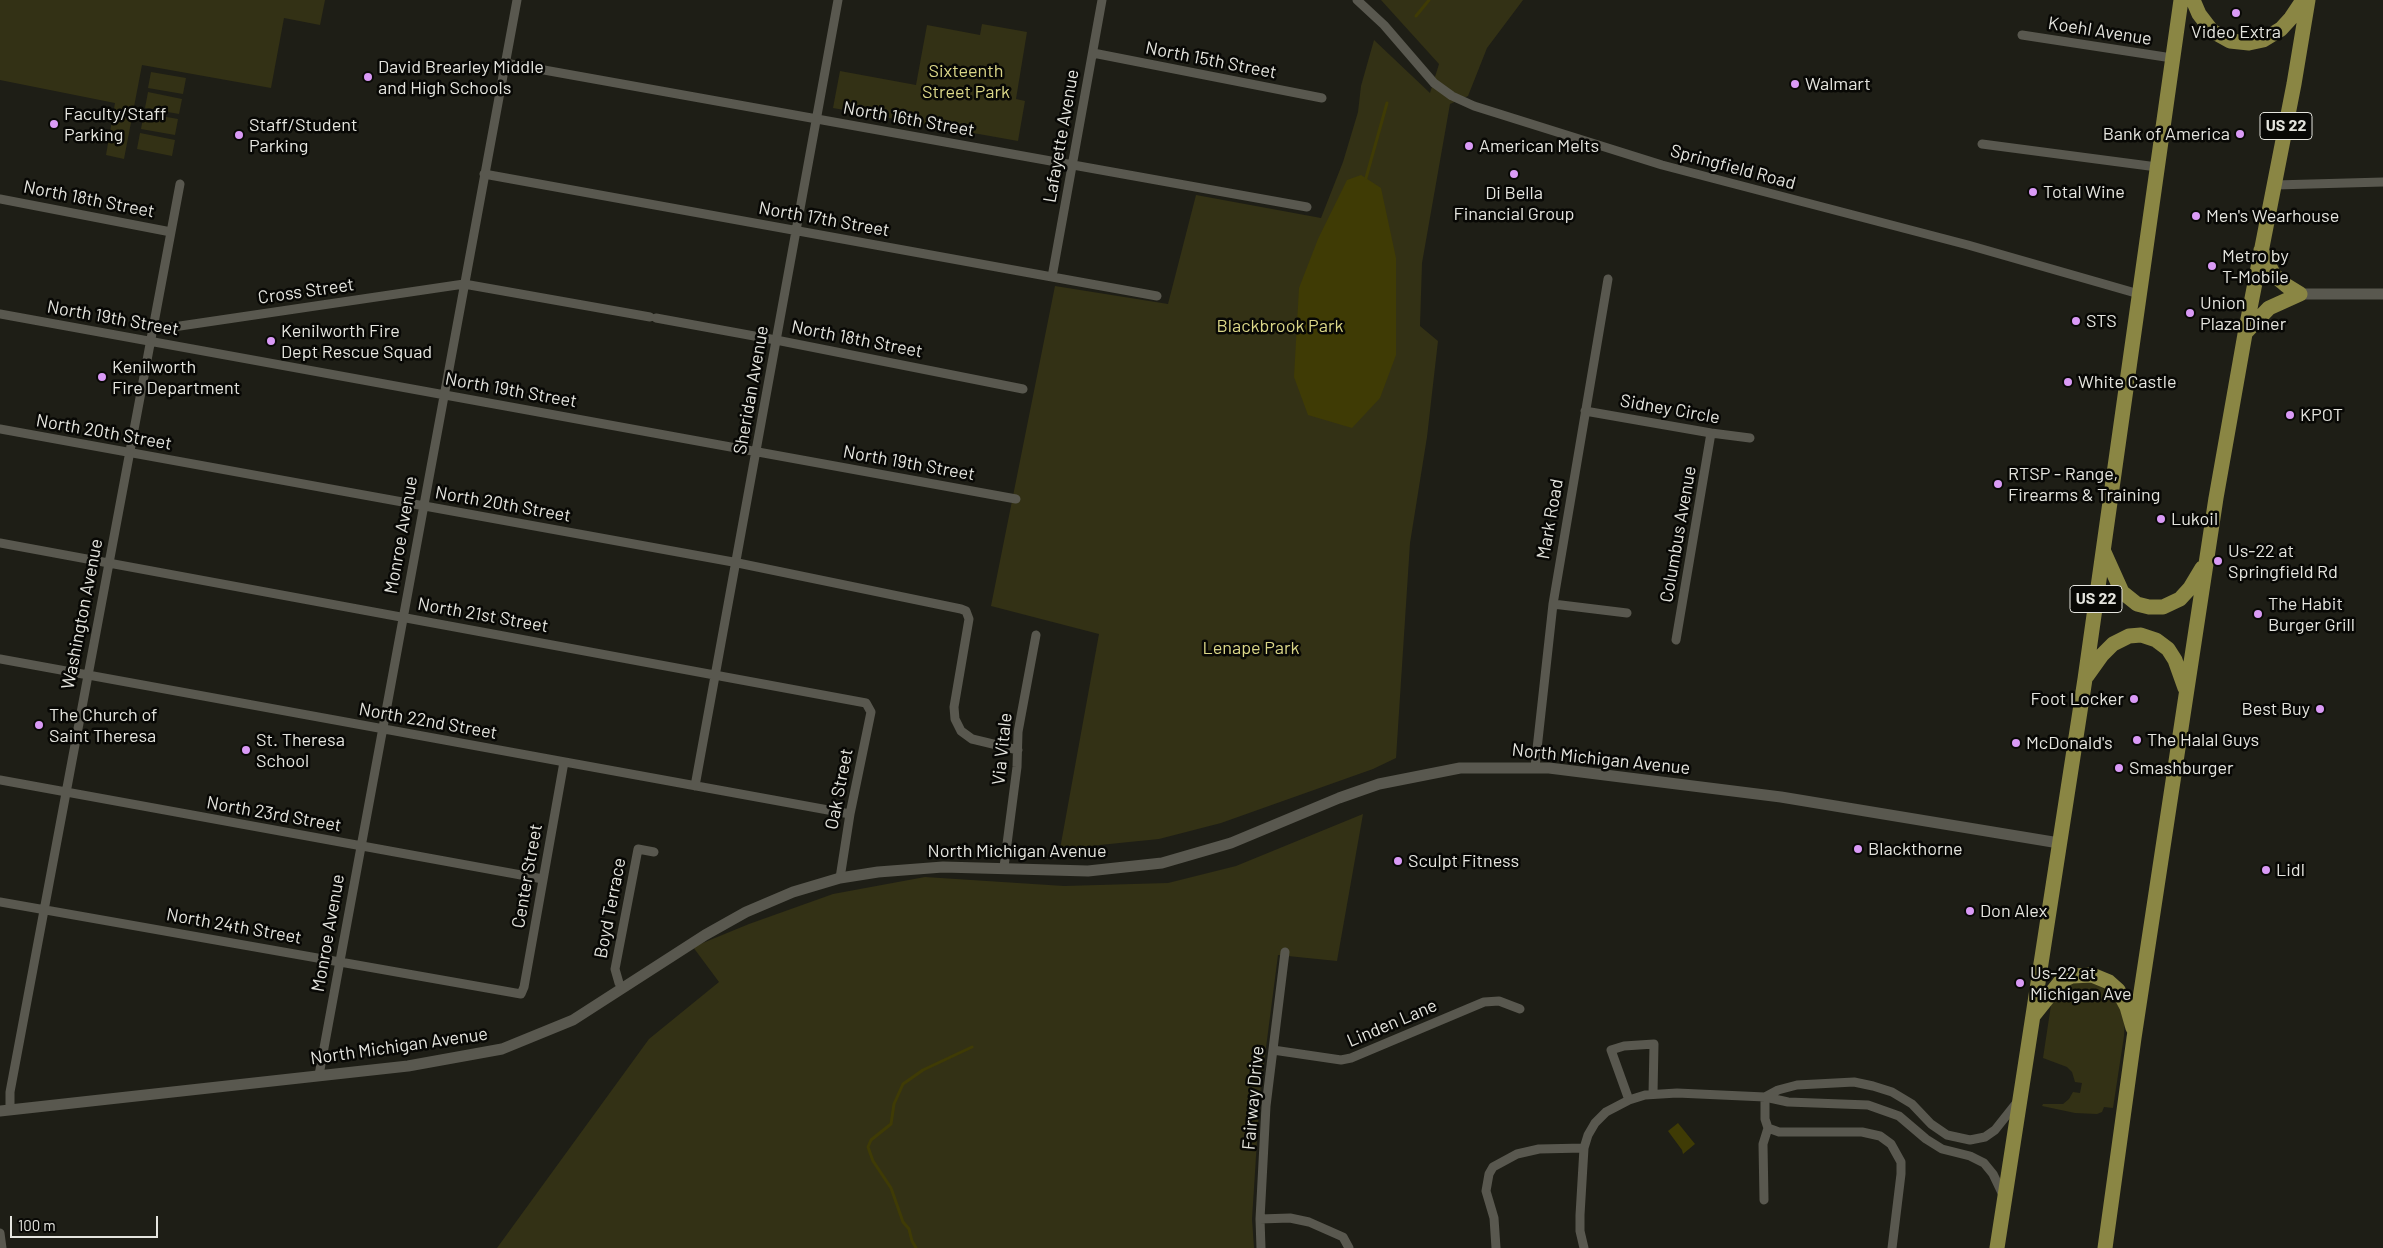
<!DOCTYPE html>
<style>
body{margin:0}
#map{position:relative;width:2383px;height:1248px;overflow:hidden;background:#1e1e16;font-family:Barlow,sans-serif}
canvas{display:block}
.scale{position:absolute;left:10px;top:1216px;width:148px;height:22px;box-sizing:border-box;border:2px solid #e5e5df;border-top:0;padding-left:6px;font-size:15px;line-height:18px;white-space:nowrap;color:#e5e5df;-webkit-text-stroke:4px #080805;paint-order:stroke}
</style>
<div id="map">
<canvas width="2383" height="1248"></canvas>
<div class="scale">100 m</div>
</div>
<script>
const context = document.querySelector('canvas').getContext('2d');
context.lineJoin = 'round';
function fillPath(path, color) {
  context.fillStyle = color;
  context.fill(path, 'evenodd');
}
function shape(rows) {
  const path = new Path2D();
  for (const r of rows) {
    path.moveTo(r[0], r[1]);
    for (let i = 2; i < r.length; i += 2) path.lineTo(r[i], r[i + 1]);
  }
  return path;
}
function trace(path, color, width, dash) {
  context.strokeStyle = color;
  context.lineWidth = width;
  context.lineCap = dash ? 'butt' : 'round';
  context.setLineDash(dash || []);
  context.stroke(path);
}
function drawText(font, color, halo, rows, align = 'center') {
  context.font = font + ' Barlow,sans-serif';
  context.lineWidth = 5;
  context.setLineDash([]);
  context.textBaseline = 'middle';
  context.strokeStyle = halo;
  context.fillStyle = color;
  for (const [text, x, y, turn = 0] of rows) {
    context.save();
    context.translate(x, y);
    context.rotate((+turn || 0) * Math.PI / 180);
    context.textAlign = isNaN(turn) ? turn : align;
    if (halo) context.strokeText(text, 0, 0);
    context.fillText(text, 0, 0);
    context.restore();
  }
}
fillPath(shape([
 [0,0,325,0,320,25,284,18,271,88,142,65,124,159,106,155,115,103,0,80],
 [1381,0,1523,0,1487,48,1468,96,1450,104,1422,263,1420,326,1438,341,1427,437,1410,543,1396,758,1373,769,1221,823,1159,839,1060,849,1099,634,991,606,1055,286,1168,304,1196,195,1321,218,1343,162,1358,112,1361,86,1374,40,1430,93,1439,64],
 [982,24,1027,32,1016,99,1025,101,1018,141,833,108,840,71,916,85,927,25,980,35],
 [151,72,186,78,183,94,148,88],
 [148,92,182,99,179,114,145,108],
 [144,113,178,119,175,135,141,129],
 [140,133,175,140,172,156,137,149],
 [1363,814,1337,961,1278,955,1260,1094,1252,1219,1254,1248,497,1248,649,1039,719,982,693,947,749,924,833,894,925,877,1064,886,1168,883,1236,866],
 [2089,980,2111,990,2125,1015,2124,1036,2113,1108,2104,1107,2102,1112,2097,1114,2075,1113,2042,1106,2043,1104,2063,1104,2069,1099,2073,1092,2080,1093,2082,1083,2075,1082,2072,1072,2067,1067,2043,1058,2051,1005,2060,988,2070,983]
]), '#333115');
fillPath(shape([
 [1361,175,1381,188,1396,258,1396,355,1380,398,1352,428,1308,415,1294,377,1299,288,1318,239,1347,180],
 [1678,1123,1695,1144,1683,1154,1682,1150,1668,1131]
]), '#3f3b05');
trace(shape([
 [1416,16,1429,0],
 [1366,178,1387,103],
 [916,1248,912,1241,909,1229,903,1222,891,1188,873,1161,868,1147,871,1140,891,1124,894,1104,903,1084,923,1070,972,1047]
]), '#3f3b05', 3);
trace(shape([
 [1357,0,1384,25,1434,83,1452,96,1474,106,1662,165,1968,245,2139,294],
 [2022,35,2172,58],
 [1093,53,1322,98],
 [505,63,1307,207],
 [1982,144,2157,167],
 [484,174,1157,296],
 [2275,185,2383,182],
 [0,199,171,232],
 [1052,277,1102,0],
 [0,314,1016,499],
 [656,318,776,340,1023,389],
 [153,330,464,284,650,317],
 [1585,411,1711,433,1750,438],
 [0,429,733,562,961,609,966,611,969,619,954,707,955,719,961,731,972,739,1018,750],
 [0,543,866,703,871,712,850,814,840,878],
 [1553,604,1627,613],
 [1676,640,1711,433],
 [0,659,850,814],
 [1535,767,1553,604,1608,279],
 [0,780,543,879],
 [695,786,838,0],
 [1004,867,1017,767,1018,732,1036,635],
 [0,902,521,994,524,987,564,762],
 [623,988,619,983,615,969,638,849,654,852],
 [1273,1050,1341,1060,1351,1058,1484,1002,1499,1001,1520,1009],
 [319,1075,517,0],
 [1765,1097,1778,1090,1797,1085,1854,1082,1873,1086,1892,1092,1912,1104,1931,1124,1947,1135,1970,1140,1985,1137,1995,1130,2018,1101],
 [1765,1097,1765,1119,1768,1128,1779,1132,1862,1132,1880,1136,1891,1144,1901,1162,1901,1174,1892,1248],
 [1629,1100,1611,1050,1624,1046,1654,1044,1653,1094],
 [10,1109,10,1092,180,184],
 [1764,1200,1763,1144,1768,1128],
 [1260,1219,1290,1218,1309,1222,1343,1237,1349,1248],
 [0,1233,2,1248],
 [1261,1248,1260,1219,1266,1106,1285,952],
 [1496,1248,1494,1218,1486,1191,1489,1174,1493,1167,1517,1154,1539,1149,1584,1148],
 [1584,1248,1580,1231,1580,1215,1584,1148,1588,1135,1595,1123,1606,1112,1629,1100,1645,1095,1677,1093,1765,1097,1788,1102,1868,1105,1899,1116,1926,1139,1942,1149,1970,1156,1984,1163,1993,1174,2004,1197]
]), '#59584f', 9);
trace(shape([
 [2300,294,2383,294],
 [0,1111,408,1066,502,1049,573,1020,705,935,746,912,793,892,840,878,878,872,943,867,1088,871,1162,863,1231,843,1339,798,1379,784,1460,768,1549,768,1781,797,2059,843]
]), '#59584f', 11);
trace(shape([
 [2193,0,2199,14,2212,31,2230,41,2249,43,2263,40,2281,29,2291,18,2303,0],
 [2261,250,2274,275,2287,286,2300,294],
 [2247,331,2269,308,2300,294],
 [2104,552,2122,592,2137,604,2149,607,2163,607,2180,599,2190,588,2202,568],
 [2087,676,2102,655,2113,644,2129,636,2141,635,2156,640,2168,649,2175,660,2185,688],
 [2033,1016,2061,981,2072,976,2092,975,2109,982,2118,990,2127,1007,2133,1028],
 [1997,1248,2085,679,2181,0],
 [2105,1248,2134,1038,2216,498,2245,334,2294,84,2308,0]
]), '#8a8644', 15);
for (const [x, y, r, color] of [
 [2236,13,5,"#da9af6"],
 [368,77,5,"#da9af6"],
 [1795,84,5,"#da9af6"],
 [54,124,5,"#da9af6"],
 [2240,134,5,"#da9af6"],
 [239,135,5,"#da9af6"],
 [1469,146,5,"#da9af6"],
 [1514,174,5,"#da9af6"],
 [2033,192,5,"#da9af6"],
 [2196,216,5,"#da9af6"],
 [2212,266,5,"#da9af6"],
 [2190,313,5,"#da9af6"],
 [2076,321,5,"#da9af6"],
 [271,341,5,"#da9af6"],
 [102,377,5,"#da9af6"],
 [2068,382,5,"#da9af6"],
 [2290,415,5,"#da9af6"],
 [1998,484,5,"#da9af6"],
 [2161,519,5,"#da9af6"],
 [2218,561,5,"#da9af6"],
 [2258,614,5,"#da9af6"],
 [2134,699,5,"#da9af6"],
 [2320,709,5,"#da9af6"],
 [39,725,5,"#da9af6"],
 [2137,740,5,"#da9af6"],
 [2016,743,5,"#da9af6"],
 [246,750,5,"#da9af6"],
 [2119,768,5,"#da9af6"],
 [1858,849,5,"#da9af6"],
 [1398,861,5,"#da9af6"],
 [2266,870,5,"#da9af6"],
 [1970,911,5,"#da9af6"],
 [2020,983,5,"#da9af6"]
]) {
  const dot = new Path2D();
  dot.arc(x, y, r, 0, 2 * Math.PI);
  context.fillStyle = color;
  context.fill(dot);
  trace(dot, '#080805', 2);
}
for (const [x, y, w] of [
 [2286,126,52],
 [2096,599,52]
]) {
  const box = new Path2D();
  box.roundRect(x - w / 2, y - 13.5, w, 27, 4);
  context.fillStyle = '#080805';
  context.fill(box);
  trace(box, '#e5e5df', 1);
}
drawText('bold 16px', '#e5e5df', null, [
 ["US 22",2286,126],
 ["US 22",2096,599]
]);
drawText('18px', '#e5e5df', '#080805', [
 ["Koehl Avenue",2100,31,9],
 ["North 15th Street",1211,60,11],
 ["North 16th Street",909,119,10],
 ["Lafayette Avenue",1061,136,-80],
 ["Springfield Road",1733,167,15],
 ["North 18th Street",89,199,11],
 ["North 17th Street",824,219,10],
 ["Cross Street",306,291,-8],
 ["North 19th Street",113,318,10],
 ["North 18th Street",857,339,11],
 ["North 19th Street",511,390,10],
 ["Sheridan Avenue",751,390,-80],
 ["Sidney Circle",1670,409,10],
 ["North 20th Street",104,432,10],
 ["North 19th Street",909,463,10],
 ["North 20th Street",503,504,10],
 ["Mark Road",1550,519,-80],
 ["Columbus Avenue",1678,534,-80],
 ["Monroe Avenue",401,535,-80],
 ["Washington Avenue",82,614,-79],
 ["North 21st Street",483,615,10],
 ["North 22nd Street",428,721,10],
 ["Via Vitale",1002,749,-84],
 ["North Michigan Avenue",1601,759,6],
 ["Oak Street",839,789,-79],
 ["North 23rd Street",274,814,10],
 ["North Michigan Avenue",1017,851],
 ["Center Street",527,876,-80],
 ["Boyd Terrace",610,908,-79],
 ["North 24th Street",234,926,10],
 ["Monroe Avenue",328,933,-80],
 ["Linden Lane",1392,1023,-23],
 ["North Michigan Avenue",399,1046,-8],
 ["Fairway Drive",1253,1098,-85]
]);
drawText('18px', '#e5e5df', '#080805', [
 ["Video Extra",2236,32,"center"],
 ["David Brearley Middle",378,67],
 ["and High Schools",378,88],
 ["Walmart",1805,84],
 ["Faculty/Staff",64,114],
 ["Parking",64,135],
 ["Staff/Student",249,125],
 ["Parking",249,146],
 ["Bank of America",2230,134,"right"],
 ["American Melts",1479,146],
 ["Total Wine",2043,192],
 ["Di Bella",1514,193,"center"],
 ["Financial Group",1514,214,"center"],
 ["Men's Wearhouse",2206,216],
 ["Metro by",2222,256],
 ["T-Mobile",2222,277],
 ["Union",2200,303],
 ["Plaza Diner",2200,324],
 ["STS",2086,321],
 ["Kenilworth Fire",281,331],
 ["Dept Rescue Squad",281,352],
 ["Kenilworth",112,367],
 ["Fire Department",112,388],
 ["White Castle",2078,382],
 ["KPOT",2300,415],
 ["RTSP - Range,",2008,474],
 ["Firearms & Training",2008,495],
 ["Lukoil",2171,519],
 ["Us-22 at",2228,551],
 ["Springfield Rd",2228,572],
 ["The Habit",2268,604],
 ["Burger Grill",2268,625],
 ["Foot Locker",2124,699,"right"],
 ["Best Buy",2310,709,"right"],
 ["The Church of",49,715],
 ["Saint Theresa",49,736],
 ["St. Theresa",256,740],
 ["School",256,761],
 ["The Halal Guys",2147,740],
 ["McDonald's",2026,743],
 ["Smashburger",2129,768],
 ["Blackthorne",1868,849],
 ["Sculpt Fitness",1408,861],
 ["Lidl",2276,870],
 ["Don Alex",1980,911],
 ["Us-22 at",2030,973],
 ["Michigan Ave",2030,994]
], 'left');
drawText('18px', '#dbd788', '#080805', [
 ["Sixteenth",966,71],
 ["Street Park",966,92],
 ["Blackbrook Park",1280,326],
 ["Lenape Park",1251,648]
]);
</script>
